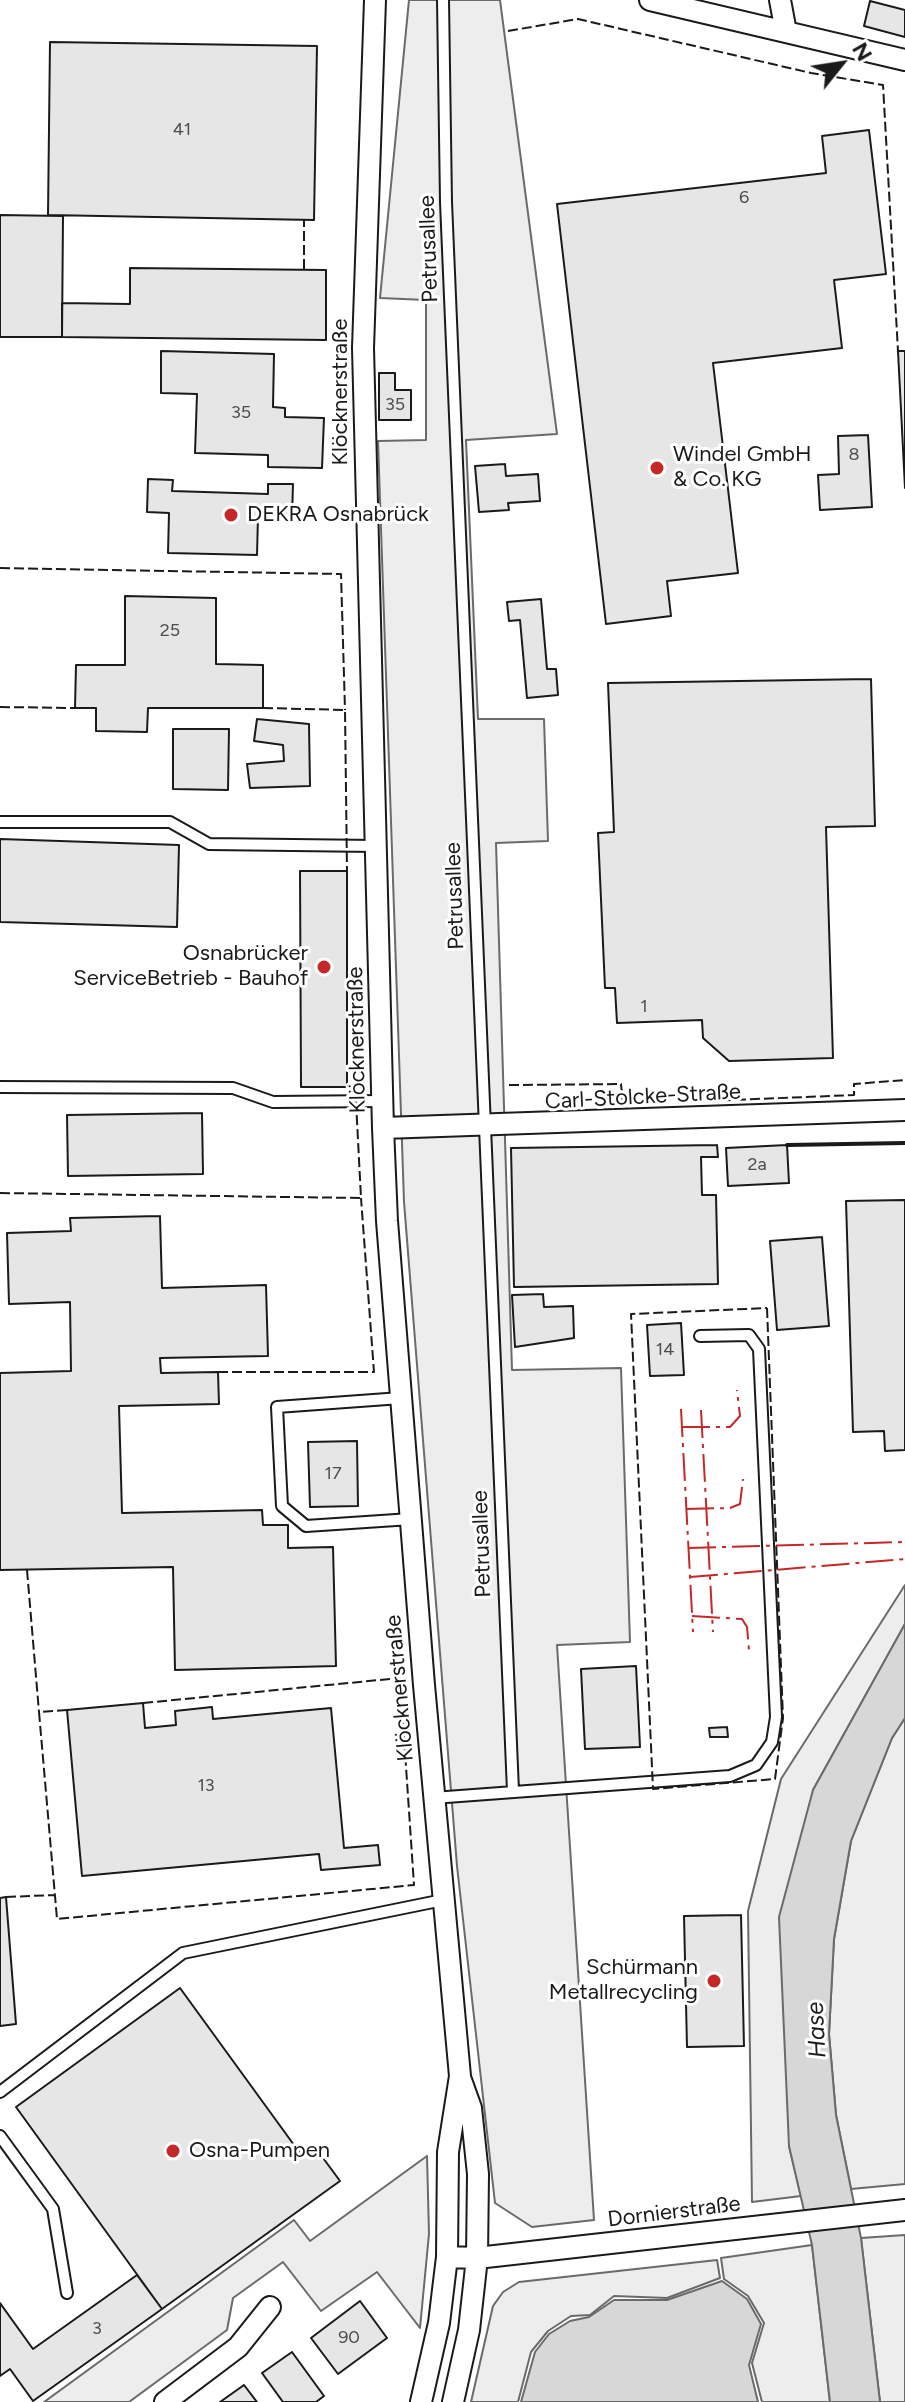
<!DOCTYPE html>
<meta charset="utf-8">
<style>
body{margin:0}
#map{position:relative;width:905px;height:2402px;overflow:hidden;background:#fff;font-family:Figtree,sans-serif}
canvas{display:block}
.north{position:absolute;left:801px;top:24px;width:80px;height:80px;-webkit-text-stroke:6px #fff;paint-order:stroke;rotate:60deg;font-size:22px;font-weight:700;line-height:32px;text-align:center;color:#1a1a1a}
.north::after{content:'';display:block;margin:auto;width:28px;height:36px;background:#1a1a1a;clip-path:polygon(50% 0,100% 100%,50% 72%,0 100%)}
</style>
<div id="map">
<canvas width="905" height="2402"></canvas>
<div class="north">N</div>
</div>
<script>
const context = document.querySelector('canvas').getContext('2d');
context.lineJoin = 'round';
function fillPath(path, color) {
  context.fillStyle = color;
  context.fill(path, 'evenodd');
}
function shape(rows) {
  const path = new Path2D();
  for (const r of rows) {
    path.moveTo(r[0], r[1]);
    for (let i = 2; i < r.length; i += 2) path.lineTo(r[i], r[i + 1]);
  }
  return path;
}
function trace(path, color, width, dash) {
  context.strokeStyle = color;
  context.lineWidth = width;
  context.lineCap = dash ? 'butt' : 'round';
  context.setLineDash(dash || []);
  context.stroke(path);
}
function drawText(font, color, halo, rows, align = 'center') {
  context.font = font + ' Figtree,sans-serif';
  context.lineWidth = 6;
  context.setLineDash([]);
  context.textBaseline = 'middle';
  context.strokeStyle = halo;
  context.fillStyle = color;
  for (const [text, x, y, turn = 0] of rows) {
    context.save();
    context.translate(x, y);
    context.rotate((+turn || 0) * Math.PI / 180);
    context.textAlign = isNaN(turn) ? turn : align;
    if (halo) context.strokeText(text, 0, 0);
    context.fillText(text, 0, 0);
    context.restore();
  }
}
const green = shape([
 [409,0,500,0,557,434,466,440,478,719,544,719,548,841,496,843,512,1370,621,1368,630,1642,557,1645,594,2220,532,2227,495,2203,457,1866,404,1202,378,441,426,440,426,300,380,298,409,0],
 [905,1585,905,1624,813,1790,789,2146,801,2196,752,2202,748,1911,781,1779,905,1585],
 [905,1718,905,2184,851,2189,836,2115,829,2034,834,1939,851,1841,892,1738,905,1718],
 [427,2156,429,2234,420,2328,377,2272,321,2311,283,2262,233,2298,227,2330,129,2402,44,2402,294,2220,310,2241,427,2156],
 [905,2235,905,2402,880,2402,861,2238,905,2235],
 [812,2245,830,2402,762,2402,752,2363,764,2323,748,2296,724,2279,721,2258,812,2245],
 [717,2260,720,2278,667,2298,614,2296,590,2315,571,2316,548,2331,531,2352,518,2402,471,2402,493,2306,503,2292,519,2282,717,2260]
]);
fillPath(green, '#ededed');
trace(green, '#6a6a6a', 2);
const water = shape([
 [905,1624,905,1718,892,1738,851,1841,834,1939,829,2034,836,2115,861,2238,880,2402,830,2402,812,2245,789,2146,779,1917,813,1790,905,1624],
 [722,2281,747,2299,761,2324,749,2365,758,2402,521,2402,535,2352,549,2334,570,2321,589,2317,614,2300,667,2300,722,2281]
]);
fillPath(water, '#d7d7d7');
trace(water, '#6a6a6a', 2);
const building = shape([
 [870,1,905,10,905,37,864,26,870,1],
 [50,42,317,46,314,220,48,215,50,42],
 [869,130,886,274,834,280,842,348,713,363,738,573,667,581,671,616,606,624,557,204,826,173,822,136,869,130],
 [0,215,63,216,62,337,0,337,0,215],
 [130,268,326,270,326,340,62,337,62,303,130,304,130,268],
 [161,351,274,354,273,407,285,408,285,417,324,418,322,468,268,467,268,455,195,453,197,394,161,393,161,351],
 [898,351,905,351,905,488,898,351],
 [379,373,395,373,395,390,411,390,411,420,379,420,379,373],
 [868,435,872,507,820,510,818,475,839,474,838,436,868,435],
 [505,464,506,476,538,474,540,501,508,503,509,510,479,512,475,466,505,464],
 [148,479,173,480,172,491,268,494,268,484,293,484,292,518,258,517,257,555,168,553,169,513,147,512,148,479],
 [125,596,216,598,216,664,263,665,263,708,148,708,147,732,96,731,96,708,75,708,76,665,125,665,125,596],
 [541,599,547,669,556,669,558,695,527,698,520,620,509,621,507,602,541,599],
 [871,679,875,826,826,827,833,1058,729,1061,703,1038,702,1020,617,1023,615,988,605,988,598,833,614,832,608,683,871,679],
 [257,719,309,724,310,786,250,788,247,764,284,761,283,745,254,741,257,719],
 [173,729,229,729,228,790,173,789,173,729],
 [0,839,179,845,177,927,0,922,0,839],
 [300,871,347,871,347,1087,301,1087,300,871],
 [202,1113,203,1174,68,1176,67,1115,202,1113],
 [717,1145,718,1157,701,1157,702,1195,716,1195,718,1284,514,1287,511,1148,717,1145],
 [787,1145,789,1183,728,1186,726,1148,787,1145],
 [905,1200,905,1450,885,1451,884,1431,853,1432,846,1201,905,1200],
 [160,1216,162,1288,266,1285,268,1356,160,1358,161,1373,218,1372,219,1404,119,1406,122,1513,262,1510,263,1525,288,1525,288,1548,333,1547,336,1666,175,1670,173,1567,0,1570,0,1373,71,1371,70,1302,9,1304,7,1233,71,1231,70,1218,160,1216],
 [822,1237,829,1326,777,1330,770,1241,822,1237],
 [543,1294,544,1307,573,1306,574,1338,515,1347,512,1295,543,1294],
 [681,1323,684,1375,650,1376,647,1325,681,1323],
 [357,1441,358,1506,310,1507,308,1442,357,1441],
 [636,1666,640,1747,585,1749,581,1669,636,1666],
 [143,1703,145,1728,176,1725,175,1711,212,1707,213,1719,331,1708,344,1848,378,1845,380,1865,321,1870,319,1854,82,1876,67,1710,143,1703],
 [727,1727,728,1737,710,1737,709,1728,727,1727],
 [6,1897,16,2024,0,2026,0,1898,6,1897],
 [741,1915,744,2046,687,2047,684,1916,741,1915],
 [180,1988,302,2156,315,2147,340,2181,162,2309,16,2107,180,1988],
 [137,2275,162,2309,33,2401,10,2369,0,2376,0,2303,33,2349,137,2275],
 [360,2301,387,2338,338,2374,311,2338,360,2301],
 [292,2352,324,2396,316,2402,283,2402,262,2373,292,2352],
 [244,2385,257,2402,220,2402,244,2385]
]);
fillPath(building, '#e6e6e6');
trace(building, '#1a1a1a', 2);
const lane = shape([
 [443,0,446,202,513,1791],
 [0,822,170,822,209,844,376,846],
 [0,1087,233,1088,273,1102,382,1101],
 [401,1398,277,1407,282,1506,306,1526,411,1519],
 [433,1798,730,1776,756,1765,772,1742,776,1717,759,1349,749,1335,700,1336],
 [0,2092,183,1953,443,1900],
 [0,2136,53,2209,67,2293]
]);
const street = shape([
 [375,0,363,348,383,1128,387,1221,424,1685,460,2076,448,2152,447,2257,439,2323,421,2402],
 [650,0,905,60],
 [780,0,786,32],
 [383,1128,905,1110],
 [447,2257,477,2258,905,2210],
 [165,2402,238,2347,270,2307],
 [453,2402,469,2330,477,2258,478,2174,471,2108,461,2080]
]);
trace(lane, '#1a1a1a', 14);
trace(street, '#1a1a1a', 24);
trace(lane, '#fff', 10);
trace(street, '#fff', 20);
trace(shape([
 [508,31,578,19,811,73,883,85,898,351],
 [304,269,304,220],
 [0,568,341,574,345,710],
 [0,707,75,708],
 [263,708,345,710,347,871],
 [509,1085,621,1084,623,1104,667,1102],
 [708,1101,854,1095,854,1084,905,1080],
 [0,1193,361,1198,354,1063,348,1063],
 [767,1308,783,1718,775,1779,653,1789,631,1314,767,1308],
 [218,1372,374,1372,361,1198],
 [27,1570,39,1712],
 [67,1710,39,1712,57,1919,414,1885,400,1678,143,1703],
 [6,1897,55,1895]
]), '#1a1a1a', 2, [10, 4]);
trace(shape([
 [787,1145,905,1143]
]), '#1a1a1a', 4);
trace(shape([
 [681,1409,693,1632],
 [701,1410,713,1632],
 [682,1427,730,1427,740,1416,737,1390],
 [686,1509,730,1508,740,1504,743,1479],
 [688,1548,905,1542],
 [690,1577,905,1559],
 [692,1616,742,1619,747,1627,749,1650]
]), '#c62828', 2, [28, 6, 4, 6]);
for (const [x, y, r, color] of [
 [657,468,8,"#c62828"],
 [231,515,8,"#c62828"],
 [324,967,8,"#c62828"],
 [714,1981,8,"#c62828"],
 [173,2151,8,"#c62828"]
]) {
  const dot = new Path2D();
  dot.arc(x, y, r, 0, 2 * Math.PI);
  context.fillStyle = color;
  context.fill(dot);
  trace(dot, '#fff', 3);
}
drawText('18px', '#4d4d4d', null, [
 ["41",182,130],
 ["6",744,198],
 ["35",395,405],
 ["35",241,413],
 ["8",854,455],
 ["25",170,631],
 ["1",644,1007],
 ["2a",757,1165],
 ["14",665,1350],
 ["17",333,1474],
 ["13",206,1786],
 ["3",97,2329],
 ["90",349,2338]
]);
drawText('22px', '#1a1a1a', '#fff', [
 ["Petrusallee",429,249,-92],
 ["Klöcknerstraße",341,392,-90],
 ["Petrusallee",455,896,-92],
 ["Klöcknerstraße",357,1040,-91],
 ["Carl-Stolcke-Straße",643,1097,-3],
 ["Petrusallee",482,1544,-92],
 ["Klöcknerstraße",400,1688,-95],
 ["Dornierstraße",674,2212,-7]
]);
drawText('22px', '#1a1a1a', '#fff', [
 ["Windel GmbH",673,455],
 ["& Co. KG",673,480],
 ["DEKRA Osnabrück",247,515],
 ["Osnabrücker",308,954,"right"],
 ["ServiceBetrieb - Bauhof",308,979,"right"],
 ["Schürmann",698,1968,"right"],
 ["Metallrecycling",698,1993,"right"],
 ["Osna-Pumpen",189,2151]
], 'left');
drawText('italic 24px', '#1a1a1a', '#fff', [
 ["Hase",817,2030,-93]
]);
</script>
